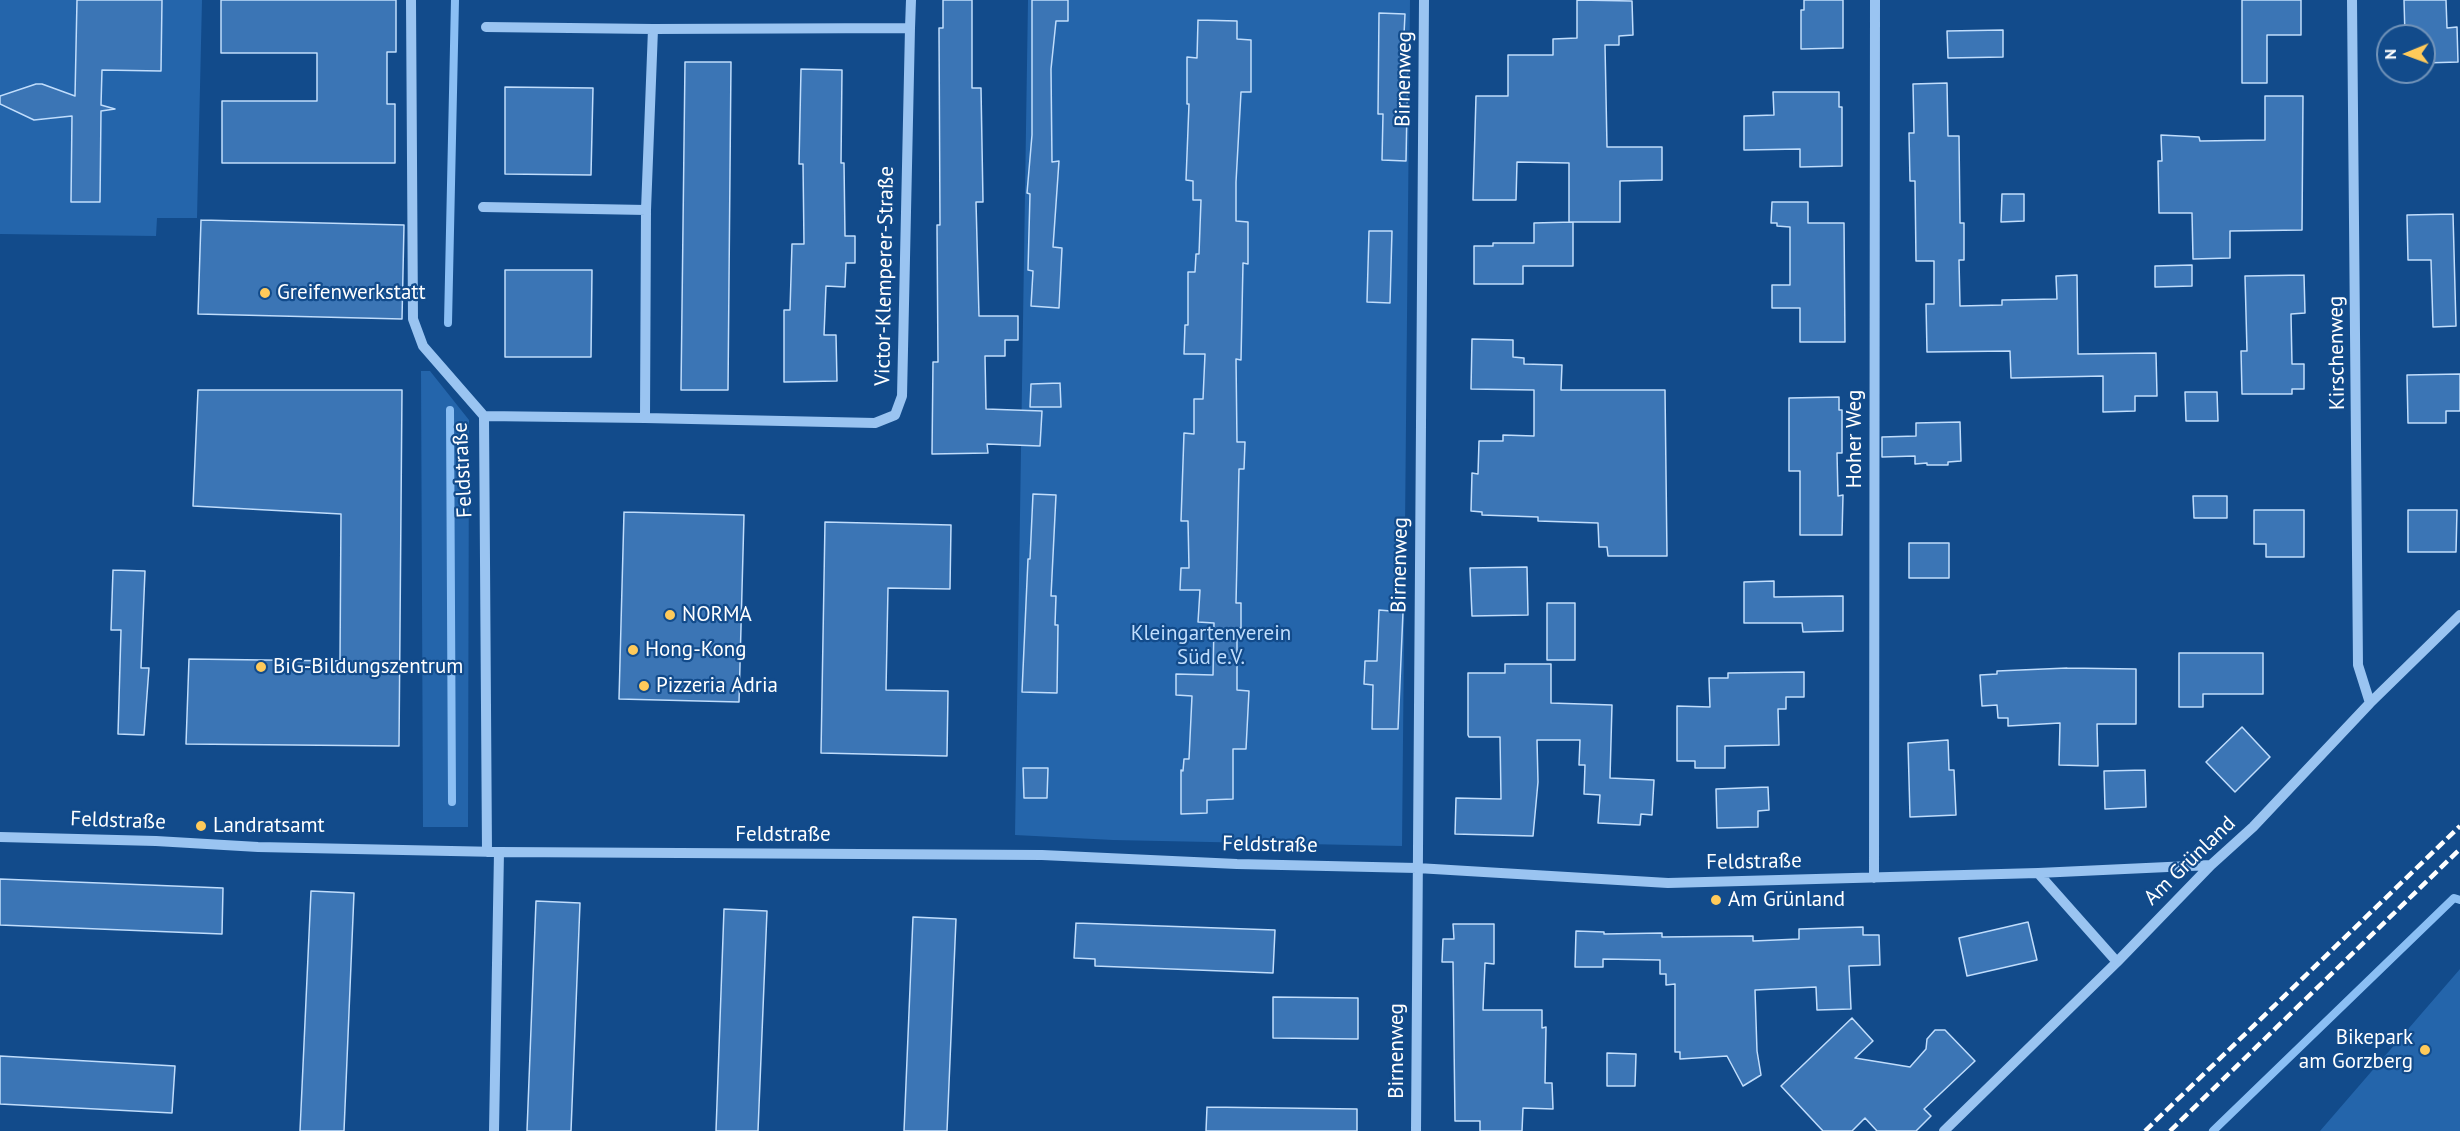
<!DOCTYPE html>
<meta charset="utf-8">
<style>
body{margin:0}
#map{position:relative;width:2460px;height:1131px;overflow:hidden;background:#124b8b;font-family:"PT Sans",sans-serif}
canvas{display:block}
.north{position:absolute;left:2376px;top:24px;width:60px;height:60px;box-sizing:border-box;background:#124b8b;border:2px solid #7193b9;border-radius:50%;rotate:269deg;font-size:16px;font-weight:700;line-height:24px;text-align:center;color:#fff}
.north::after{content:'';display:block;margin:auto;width:21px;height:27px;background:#ffca5a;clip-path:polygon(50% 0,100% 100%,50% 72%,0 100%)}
</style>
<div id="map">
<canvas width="2460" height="1131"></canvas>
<div class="north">N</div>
</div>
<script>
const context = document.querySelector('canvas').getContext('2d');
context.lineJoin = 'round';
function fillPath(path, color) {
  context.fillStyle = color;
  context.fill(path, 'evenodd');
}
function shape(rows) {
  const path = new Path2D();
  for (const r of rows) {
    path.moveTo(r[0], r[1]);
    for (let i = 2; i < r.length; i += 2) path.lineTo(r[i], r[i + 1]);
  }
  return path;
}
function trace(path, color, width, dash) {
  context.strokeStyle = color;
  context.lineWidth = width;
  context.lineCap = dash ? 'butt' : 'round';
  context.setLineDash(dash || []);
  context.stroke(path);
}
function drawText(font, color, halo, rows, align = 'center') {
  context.font = font + ' "PT Sans",sans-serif';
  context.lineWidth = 4.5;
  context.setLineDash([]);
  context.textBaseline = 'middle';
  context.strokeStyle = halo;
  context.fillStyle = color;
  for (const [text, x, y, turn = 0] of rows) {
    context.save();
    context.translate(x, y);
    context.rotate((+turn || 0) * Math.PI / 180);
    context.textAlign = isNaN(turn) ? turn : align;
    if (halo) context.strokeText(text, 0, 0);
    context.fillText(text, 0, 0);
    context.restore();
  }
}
fillPath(shape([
 [0,0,202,0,197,218,157,218,156,236,0,234],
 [1028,0,1410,0,1402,846,1113,840,1015,835],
 [421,371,430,371,469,420,468,827,423,827],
 [2460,969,2460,1131,2320,1131]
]), '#2465ab');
trace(shape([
 [448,323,455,0],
 [450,410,452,802],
 [2213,1131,2454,898,2460,900]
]), '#8bbff4', 8);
const building = shape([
 [77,0,162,0,161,71,102,70,101,105,115,109,101,111,100,202,71,202,72,116,34,120,0,104,0,96,36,84,42,84,75,96,77,0],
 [221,0,396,0,396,52,387,52,387,104,395,104,395,163,222,163,222,101,317,101,317,53,221,53,221,0],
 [943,0,972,0,972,88,981,88,983,202,976,202,979,316,1018,316,1018,340,1005,340,1005,356,985,356,986,409,1042,411,1040,446,987,444,988,453,932,454,933,362,938,362,937,225,940,225,939,28,943,28,943,0],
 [1032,0,1068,0,1068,21,1056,21,1051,69,1052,162,1059,161,1053,247,1062,248,1059,308,1031,306,1033,271,1028,270,1030,194,1027,193,1032,135,1032,0],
 [1577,0,1632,1,1633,35,1619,36,1619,45,1605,45,1607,147,1662,147,1662,180,1620,181,1620,222,1569,222,1569,163,1517,162,1516,200,1473,200,1476,96,1508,96,1508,55,1553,55,1553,39,1577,38,1577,0],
 [1804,0,1843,0,1843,48,1801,49,1801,10,1804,10,1804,0],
 [2242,0,2301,0,2301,35,2267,35,2267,83,2242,83,2242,0],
 [2404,0,2446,0,2447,28,2457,27,2458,62,2424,63,2424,36,2405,36,2404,0],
 [1379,13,1405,14,1403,55,1408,55,1406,161,1382,160,1383,114,1378,114,1379,13],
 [1198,20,1237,21,1237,39,1251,40,1251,92,1241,92,1236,182,1236,221,1248,222,1248,264,1243,263,1241,360,1236,359,1237,442,1245,442,1244,469,1239,469,1236,603,1241,603,1241,628,1237,628,1237,690,1249,691,1246,749,1233,749,1233,799,1207,800,1207,813,1181,814,1181,770,1183,771,1184,759,1189,759,1192,696,1176,695,1176,674,1213,675,1214,623,1198,622,1200,590,1180,590,1181,568,1189,568,1188,521,1181,521,1184,433,1194,434,1194,399,1203,399,1205,354,1184,354,1185,325,1188,325,1188,272,1195,272,1196,254,1199,254,1201,200,1193,200,1193,181,1186,180,1189,104,1187,104,1187,57,1197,58,1198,20],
 [2003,30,2003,57,1948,58,1947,31,2003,30],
 [685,62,731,62,728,390,681,390,685,62],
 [801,69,842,70,841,163,844,163,845,236,855,236,855,263,846,263,845,287,826,286,824,335,836,335,837,381,784,382,784,310,790,310,792,244,804,244,803,164,799,164,801,69],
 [1947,83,1948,136,1959,136,1960,223,1964,223,1964,260,1959,260,1960,306,2002,305,2002,300,2057,299,2056,276,2077,275,2078,354,2156,353,2157,396,2135,396,2135,411,2103,412,2103,376,2011,378,2010,351,1927,352,1926,304,1934,304,1934,261,1916,261,1915,181,1910,181,1909,133,1914,133,1913,84,1947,83],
 [505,87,593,88,591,175,505,174,505,87],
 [1773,92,1839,92,1839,107,1842,107,1842,166,1800,167,1800,149,1744,150,1744,116,1774,115,1773,92],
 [2265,96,2303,96,2302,230,2230,231,2230,258,2193,259,2192,213,2159,213,2158,161,2162,161,2161,135,2199,137,2200,141,2265,140,2265,96],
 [2002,194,2024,194,2024,221,2001,222,2002,194],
 [1772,202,1808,202,1808,223,1844,223,1845,342,1800,342,1800,308,1772,308,1772,285,1790,285,1790,227,1777,226,1777,223,1771,223,1772,202],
 [2453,214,2456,326,2433,327,2431,260,2408,260,2407,215,2453,214],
 [201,220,404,225,402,319,198,314,201,220],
 [1573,222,1573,266,1523,266,1523,284,1474,284,1474,246,1493,246,1493,243,1534,243,1534,223,1573,222],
 [1369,231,1392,231,1390,303,1367,302,1369,231],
 [2192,265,2192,286,2155,287,2155,266,2192,265],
 [505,270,592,270,591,357,505,357,505,270],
 [2304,275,2305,313,2291,314,2292,364,2304,364,2304,389,2292,389,2292,394,2242,394,2241,351,2247,351,2245,276,2304,275],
 [1472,339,1513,340,1513,357,1524,358,1524,364,1562,365,1561,390,1665,390,1667,556,1608,556,1607,547,1599,547,1598,523,1538,521,1538,517,1482,515,1482,512,1471,511,1472,473,1478,474,1479,441,1503,441,1503,435,1534,436,1534,390,1471,389,1472,339],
 [2460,374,2460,411,2446,411,2446,423,2408,423,2407,375,2460,374],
 [1060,383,1061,407,1030,407,1031,384,1060,383],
 [198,390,402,390,399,746,186,744,189,659,340,661,341,514,193,506,198,390],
 [2185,392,2217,392,2218,421,2186,421,2185,392],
 [1839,397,1839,410,1842,410,1842,453,1837,453,1838,496,1843,495,1842,535,1800,535,1800,471,1789,471,1789,398,1839,397],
 [1960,422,1961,461,1948,462,1948,465,1927,465,1927,463,1915,464,1915,456,1882,457,1882,437,1916,436,1916,423,1960,422],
 [1033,494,1056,495,1051,596,1056,596,1055,625,1058,625,1057,693,1022,692,1028,559,1030,559,1033,494],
 [2193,496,2227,496,2227,518,2194,518,2193,496],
 [2254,510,2304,510,2304,557,2266,557,2266,544,2254,544,2254,510],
 [2408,510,2457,510,2456,552,2408,552,2408,510],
 [624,512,744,515,739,702,619,699,624,512],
 [825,522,951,525,950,589,888,588,886,690,948,691,947,756,821,753,825,522],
 [1909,543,1949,543,1949,578,1909,578,1909,543],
 [1527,567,1528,615,1472,616,1470,568,1527,567],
 [113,570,145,571,141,668,149,668,144,735,118,734,121,630,111,630,113,570],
 [1774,581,1774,597,1843,596,1843,631,1803,632,1802,623,1744,623,1744,582,1774,581],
 [1547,603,1575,603,1575,660,1547,660,1547,603],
 [1379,610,1403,612,1398,729,1372,729,1373,685,1364,684,1365,661,1377,661,1379,610],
 [2179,653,2263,653,2263,694,2203,694,2203,707,2179,707,2179,653],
 [1505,664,1551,664,1551,703,1612,705,1610,778,1654,780,1652,815,1641,814,1640,825,1598,823,1600,795,1584,794,1585,765,1579,765,1580,740,1537,740,1538,782,1533,836,1455,834,1456,798,1501,799,1500,737,1469,737,1468,735,1468,673,1505,673,1505,664],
 [2067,668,2136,669,2136,724,2097,724,2098,766,2059,765,2060,723,2008,726,2008,718,1998,718,1997,705,1982,706,1980,675,1997,674,1997,671,2067,668],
 [1804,672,1804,697,1786,697,1786,709,1778,709,1779,745,1725,746,1725,768,1695,768,1695,761,1677,761,1677,706,1710,707,1709,678,1728,678,1728,673,1804,672],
 [2242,727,2270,757,2235,792,2206,762,2242,727],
 [1948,740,1949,770,1954,770,1956,815,1910,817,1908,743,1948,740],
 [1023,768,1048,768,1047,798,1024,798,1023,768],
 [2145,770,2146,807,2105,809,2104,771,2145,770],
 [1768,787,1769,810,1758,811,1758,827,1717,828,1716,789,1768,787],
 [0,879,223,888,222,934,0,925,0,879],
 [311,891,354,893,344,1131,300,1131,311,891],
 [536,901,580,903,571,1131,527,1131,536,901],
 [724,909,767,911,758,1131,716,1131,724,909],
 [913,917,956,919,947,1131,904,1131,913,917],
 [2028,922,2037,960,1967,976,1959,938,2028,922],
 [1076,923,1275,930,1273,973,1095,966,1095,959,1074,958,1076,923],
 [1453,924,1494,924,1494,964,1485,963,1483,1010,1542,1010,1542,1028,1546,1027,1545,1083,1552,1083,1553,1109,1523,1108,1522,1131,1480,1131,1480,1121,1455,1121,1453,962,1442,962,1443,939,1454,939,1453,924],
 [1863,927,1863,935,1879,935,1880,965,1849,966,1851,1009,1817,1010,1816,987,1755,990,1757,1051,1761,1075,1743,1086,1727,1056,1680,1059,1680,1052,1675,1052,1675,984,1666,985,1666,974,1660,974,1660,960,1603,959,1603,967,1575,967,1576,931,1604,932,1604,934,1662,933,1662,937,1753,936,1753,941,1799,939,1799,929,1863,927],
 [1273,997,1358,998,1358,1039,1273,1038,1273,997],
 [1852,1018,1873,1041,1855,1058,1910,1067,1926,1049,1927,1039,1935,1030,1945,1030,1975,1061,1924,1109,1931,1116,1916,1131,1877,1131,1865,1118,1852,1131,1823,1131,1781,1086,1852,1018],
 [1607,1053,1636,1054,1635,1086,1607,1086,1607,1053],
 [0,1056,175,1066,172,1113,0,1104,0,1056],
 [1207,1107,1357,1109,1357,1131,1206,1131,1207,1107]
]);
fillPath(building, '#3b75b5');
trace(building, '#c0ddfc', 1.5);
trace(shape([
 [411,0,413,319,423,346,484,416,487,852],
 [2352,0,2358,665,2370,703],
 [486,27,653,29,910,28,911,0],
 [653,29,646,210,645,418,875,423,895,415,902,396,910,28],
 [483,207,646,210],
 [484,416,645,418],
 [0,837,156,841,258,847,499,852,1042,855,1237,864,1417,868,1668,883,2038,873,2211,865],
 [2038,873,2117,962],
 [1874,878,1875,0],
 [494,1131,499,852],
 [1416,1131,1424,0],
 [1944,1131,2117,962,2211,865,2253,827,2370,703,2460,615]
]), '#9ac4f1', 10);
trace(shape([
 [2145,1131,2460,826],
 [2170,1131,2460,849]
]), '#fff', 4.5, [10, 4.5]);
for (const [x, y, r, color] of [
 [265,293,6,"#ffca5a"],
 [670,615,6,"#ffca5a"],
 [633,650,6,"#ffca5a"],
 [261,667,6,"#ffca5a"],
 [644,686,6,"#ffca5a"],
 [201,826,6,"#ffca5a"],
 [1716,900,6,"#ffca5a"],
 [2425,1050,6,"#ffca5a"]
]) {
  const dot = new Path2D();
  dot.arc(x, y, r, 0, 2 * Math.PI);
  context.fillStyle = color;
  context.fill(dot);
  trace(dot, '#124b8b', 2);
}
drawText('21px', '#fff', '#124b8b', [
 ["Birnenweg",1404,79,-89],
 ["Victor-Klemperer-Straße",885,276,-89],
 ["Kirschenweg",2337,353,-91],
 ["Hoher Weg",1855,439,-90],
 ["Feldstraße",463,470,-93],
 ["Birnenweg",1400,565,-89],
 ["Feldstraße",118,821,2],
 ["Feldstraße",783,835],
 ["Feldstraße",1270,845,1],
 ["Am Grünland",2190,861,-44],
 ["Feldstraße",1754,862,-1],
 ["Birnenweg",1397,1051,-90]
]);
drawText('21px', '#fff', '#124b8b', [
 ["Greifenwerkstatt",277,293],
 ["NORMA",682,615],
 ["Hong-Kong",645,650],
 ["BiG-Bildungszentrum",273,667],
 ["Pizzeria Adria",656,686],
 ["Landratsamt",213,826],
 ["Am Grünland",1728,900],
 ["Bikepark",2413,1038,"right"],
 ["am Gorzberg",2413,1062,"right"]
], 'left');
drawText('21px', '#c0ddfc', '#124b8b', [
 ["Kleingartenverein",1211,634],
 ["Süd e.V.",1211,658]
]);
</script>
